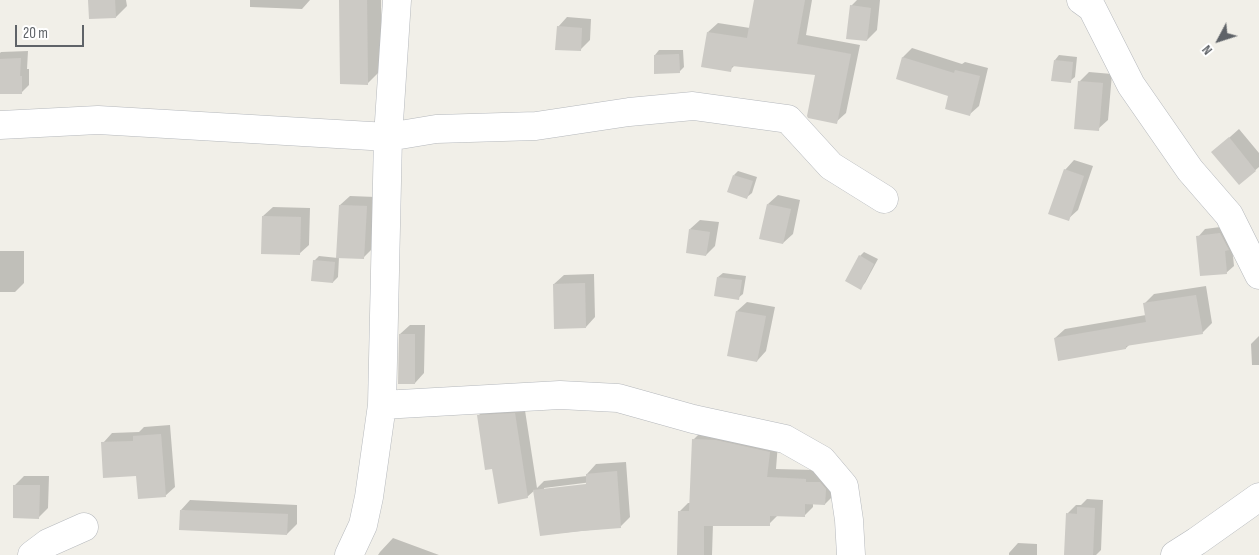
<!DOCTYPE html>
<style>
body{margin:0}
#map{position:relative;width:1259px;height:555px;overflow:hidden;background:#f1efe8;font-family:"Sofia Sans Condensed",sans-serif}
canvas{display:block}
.north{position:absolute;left:1194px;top:15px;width:50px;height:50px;-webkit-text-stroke:4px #fff;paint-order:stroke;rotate:230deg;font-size:14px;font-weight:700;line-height:20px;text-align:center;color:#5f6368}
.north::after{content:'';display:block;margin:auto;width:18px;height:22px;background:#5f6368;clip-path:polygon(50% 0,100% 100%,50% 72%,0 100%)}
.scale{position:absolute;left:15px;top:25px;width:69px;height:22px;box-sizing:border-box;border:2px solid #5f6368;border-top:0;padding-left:6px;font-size:15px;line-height:18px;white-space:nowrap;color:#5f6368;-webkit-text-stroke:4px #fff;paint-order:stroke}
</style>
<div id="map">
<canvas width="1259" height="555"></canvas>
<div class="north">N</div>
<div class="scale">20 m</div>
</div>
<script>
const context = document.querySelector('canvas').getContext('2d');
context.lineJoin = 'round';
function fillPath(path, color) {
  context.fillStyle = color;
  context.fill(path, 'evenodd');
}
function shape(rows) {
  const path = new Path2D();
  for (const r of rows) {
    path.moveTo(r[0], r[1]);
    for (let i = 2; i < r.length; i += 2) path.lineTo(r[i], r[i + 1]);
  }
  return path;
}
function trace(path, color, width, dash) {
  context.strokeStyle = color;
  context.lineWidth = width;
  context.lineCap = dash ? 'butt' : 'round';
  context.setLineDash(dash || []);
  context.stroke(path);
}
fillPath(shape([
 [90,0,126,0,127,6,116,17],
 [250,0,310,0,302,9,250,7],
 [340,0,381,0,382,69,368,83],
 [755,0,812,0,806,35,860,45,846,113,836,122,817,73,735,65,730,70,708,32,718,23,750,28],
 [857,0,880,0,877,30,867,40,851,6],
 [567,17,591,19,590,40,580,50,558,27],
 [912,48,962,64,965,62,988,68,979,106,970,114,950,95,897,78,903,57],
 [659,50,683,50,684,67,679,72,655,55],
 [28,51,27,69,29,69,29,85,21,93,0,92,0,53,1,52],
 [1059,55,1077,57,1075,77,1070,81,1055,60],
 [1089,72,1112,74,1108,120,1098,129,1079,82],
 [1239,129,1259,153,1259,167,1239,184,1213,152],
 [1074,160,1093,166,1078,210,1068,219,1065,170],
 [738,171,757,177,752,193,747,197,734,175],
 [778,195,800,200,793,234,783,243,768,204],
 [350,196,376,197,373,248,363,258,339,257,338,277,333,282,314,261,319,256,338,258,340,205],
 [273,207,310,208,309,245,299,254,263,216],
 [700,220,719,222,715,246,706,255,690,229],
 [1228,226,1232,246,1234,266,1226,273,1198,237,1205,229],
 [0,251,24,251,24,283,15,292,0,292],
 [864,252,878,259,865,283,860,288,860,256],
 [723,273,746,276,743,294,738,298,718,277],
 [594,274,595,317,586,327,554,284,564,275],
 [1206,286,1212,323,1202,333,1130,344,1126,348,1055,338,1065,329,1146,315,1144,304,1154,294],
 [747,302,775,307,766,351,757,361,737,311],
 [410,325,425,325,424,373,415,383,400,334],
 [1259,336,1259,365,1252,365,1251,344],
 [524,404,537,488,544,481,587,476,587,474,596,464,626,462,630,517,620,527,541,535,535,490,527,497,493,468,478,416,488,406],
 [592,482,593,484,544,490,544,488],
 [170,425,175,487,165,496,137,475,103,443,112,433,139,432,144,427],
 [702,431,778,443,776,469,815,470,814,473,829,474,834,495,825,504,813,503,813,507,804,516,778,515,769,524,713,524,712,555,678,555,679,512,688,503,690,503,693,440],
 [24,476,49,476,48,508,39,517,15,485],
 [1087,499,1103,500,1101,550,1096,555,1065,555,1068,513,1076,505,1081,505],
 [190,500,297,505,297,524,287,534,181,510],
 [393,538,439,555,378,555,380,552],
 [1018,543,1037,544,1037,555,1009,555,1009,553]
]), '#0003');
fillPath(shape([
 [88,0,115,0,116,18,89,19],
 [339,0,367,0,368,85,340,84],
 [754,0,805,0,797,44,851,54,837,124,808,118,807,116,815,75,732,66,731,72,701,67,707,32,747,38],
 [850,5,871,8,867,41,846,39],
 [557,26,582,28,581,51,555,50],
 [679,54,680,73,654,74,654,55],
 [902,57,954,73,955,70,980,76,970,116,945,109,948,96,896,79],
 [21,58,20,76,22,76,22,94,0,94,0,59],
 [1054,60,1073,62,1071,83,1051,81],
 [1078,81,1103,83,1099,131,1074,129],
 [1229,137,1256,171,1239,185,1211,152],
 [1064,169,1084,176,1069,221,1048,214],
 [733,175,753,181,747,199,727,192],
 [767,204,791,209,783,244,759,239],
 [339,205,367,206,364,259,336,258],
 [262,216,301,217,300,255,261,254],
 [689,229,710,232,706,256,686,253],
 [1220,233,1229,250,1225,251,1227,274,1200,276,1196,236],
 [859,255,874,264,861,290,845,281],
 [313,260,335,262,333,283,311,281],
 [717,277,742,280,739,300,714,296],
 [585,283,586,328,554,329,553,284],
 [1196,295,1203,334,1126,346,1126,349,1058,361,1054,338,1146,322,1143,303],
 [736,311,766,316,757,362,727,356],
 [399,334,415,334,415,384,398,384],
 [515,413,528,498,498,504,492,469,485,470,477,415],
 [161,434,166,497,138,499,136,476,103,478,101,442,133,441,133,436],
 [692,439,716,440,770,452,767,477,806,479,806,482,820,482,826,489,825,505,805,504,805,517,770,516,770,526,704,526,704,555,677,555,678,511,689,511],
 [617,471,621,528,582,531,540,536,533,490,586,484,586,474],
 [13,485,40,485,39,519,13,518],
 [1077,507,1095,508,1093,555,1064,555,1066,513,1077,514],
 [180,510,288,514,287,535,179,530]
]), '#cccac5');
const minor = shape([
 [1081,0,1092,8,1131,85,1190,170,1229,215,1259,275],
 [0,125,98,120,388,137,436,129,536,126,629,112,693,106,788,119,831,166,884,199],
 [382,405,560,395,618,398,693,419,785,439,822,460,844,486,849,520,851,555],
 [32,555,48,543,84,527],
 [349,555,363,525,369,497,382,405,388,137,397,0],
 [1175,555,1197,541,1259,497]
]);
trace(minor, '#b5b8bc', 29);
trace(minor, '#fff', 28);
</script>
